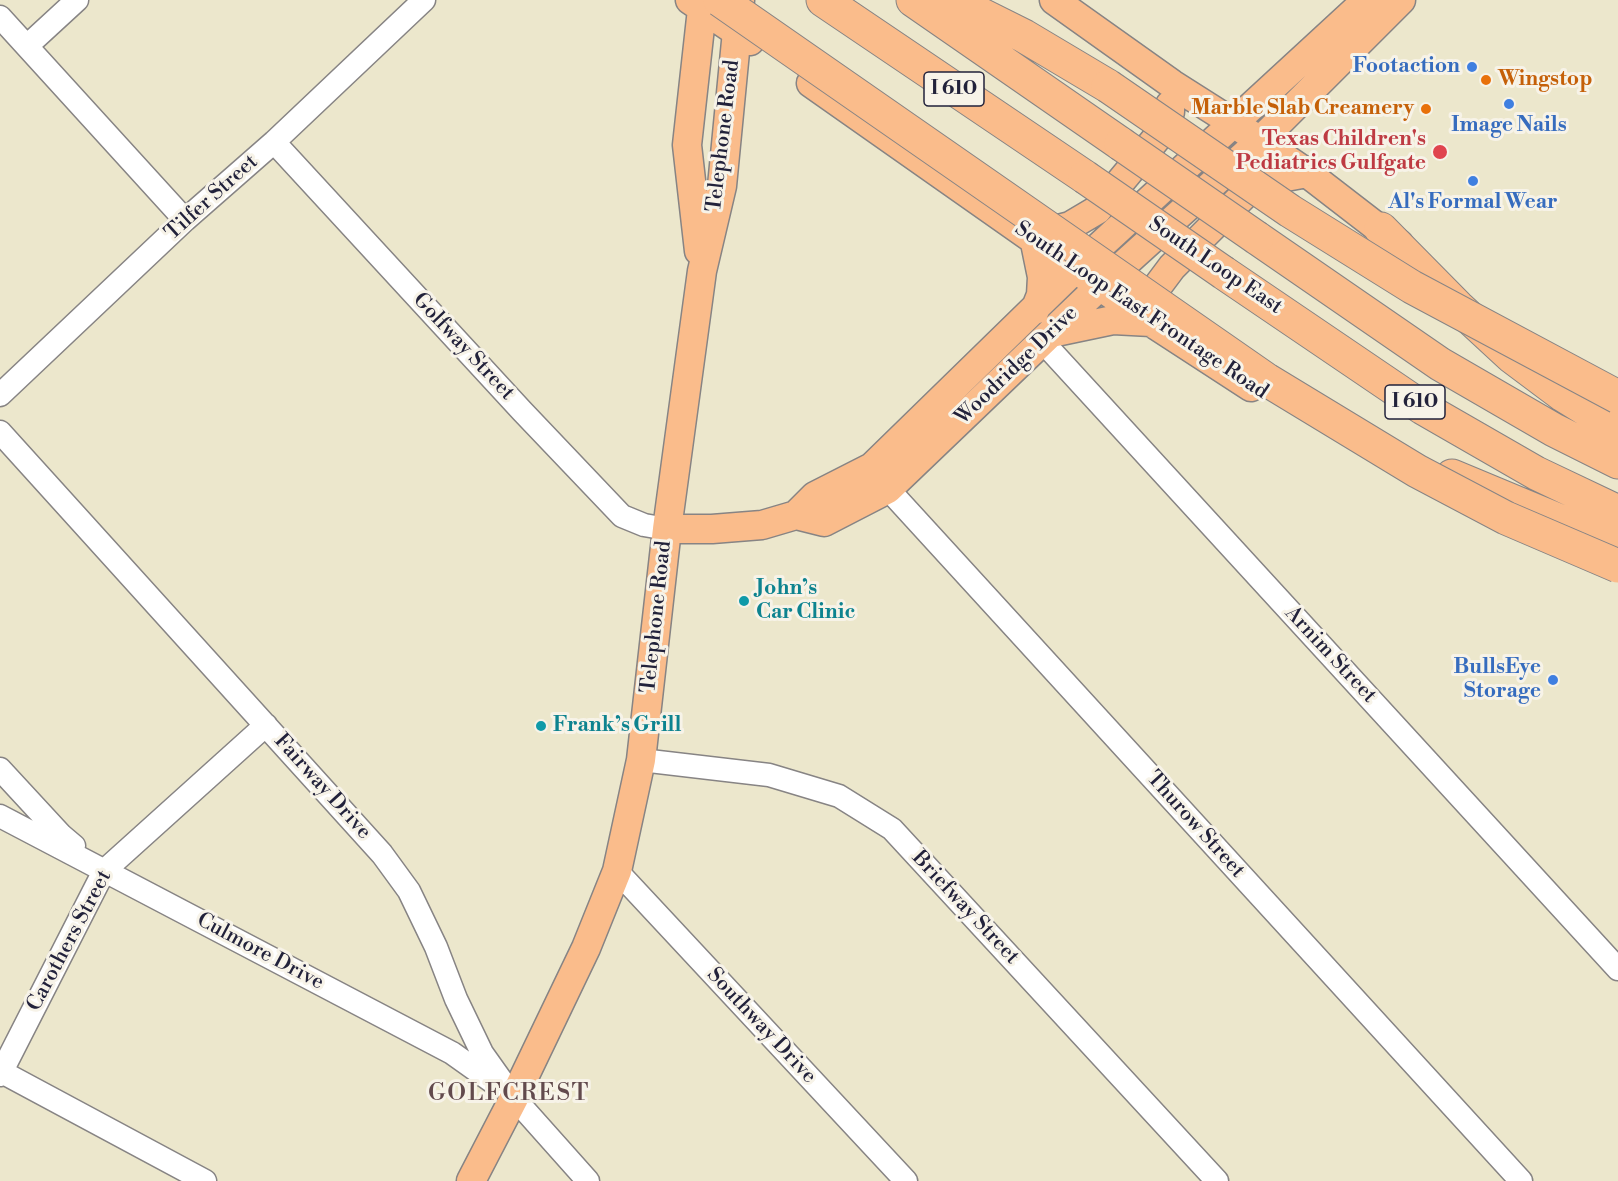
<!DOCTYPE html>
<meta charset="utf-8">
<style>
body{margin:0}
canvas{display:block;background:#ece7cc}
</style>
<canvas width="1618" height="1181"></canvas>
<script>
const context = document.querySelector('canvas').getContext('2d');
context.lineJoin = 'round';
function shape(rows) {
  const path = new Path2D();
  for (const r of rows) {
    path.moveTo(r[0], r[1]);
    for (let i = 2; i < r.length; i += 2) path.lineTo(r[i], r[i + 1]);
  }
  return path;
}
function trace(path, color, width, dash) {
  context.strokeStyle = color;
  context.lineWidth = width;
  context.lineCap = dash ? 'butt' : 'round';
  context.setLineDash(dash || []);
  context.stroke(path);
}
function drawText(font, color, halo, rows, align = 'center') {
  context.font = font + ' "Libre Bodoni",serif';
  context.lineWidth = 6;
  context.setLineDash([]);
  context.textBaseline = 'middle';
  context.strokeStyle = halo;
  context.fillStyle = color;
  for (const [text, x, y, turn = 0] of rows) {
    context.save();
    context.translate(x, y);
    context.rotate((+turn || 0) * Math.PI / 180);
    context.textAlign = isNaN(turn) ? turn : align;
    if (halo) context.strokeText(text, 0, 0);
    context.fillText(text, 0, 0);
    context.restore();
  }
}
const minor = shape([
 [0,17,185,220],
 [27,46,77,0],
 [274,142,522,411,622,516,644,525,667,529],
 [1042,341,1618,969],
 [0,395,185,220,274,142,424,0],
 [0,432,382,854,409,891,436,947,456,999,482,1053,514,1098,588,1181],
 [879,477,888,489,1521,1181],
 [641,760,769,775,839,796,892,829,1217,1181],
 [0,769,61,835,74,846],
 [0,816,452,1053,497,1085],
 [617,871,906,1181],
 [0,1071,205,1181],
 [0,1075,104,871,266,725]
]);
const major = shape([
 [690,0,750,41],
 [1054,0,1172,84,1235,124,1307,173,1399,244],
 [811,83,1151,322,1251,387],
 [1035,235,1070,226,1097,210,1160,134,1170,112,1170,105],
 [1034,238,1042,277,1041,295,1035,310],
 [699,251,687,145,703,0],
 [1051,333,1113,320,1151,322,1154,291,1172,267,1248,191,1275,179,1307,173],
 [796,515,824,522,888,489,1100,286,1260,141,1401,0],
 [667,529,712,529,762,525,796,515,815,496,872,467,1076,268,1367,0],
 [471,1181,514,1098,586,948,617,871,641,760,667,529,702,271,722,186,740,0]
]);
const highway = shape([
 [823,0,1085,177],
 [913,0,1121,144],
 [952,0,1024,36,1108,86],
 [1381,229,1458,307,1511,356,1563,395,1618,429],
 [1257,238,1440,364,1554,430,1618,462],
 [1224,273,1423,408,1536,473,1618,512],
 [1452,476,1618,545]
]);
trace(minor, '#878484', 25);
trace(major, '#878484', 31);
trace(highway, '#878484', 35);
trace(minor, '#fff', 22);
trace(major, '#fabc8b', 28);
trace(highway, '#fabc8b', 33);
const highwayBridge = shape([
 [720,0,1267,380,1417,471,1506,518,1618,566],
 [1108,86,1290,211,1412,287,1618,397],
 [1121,144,1257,238],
 [1085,177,1224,273]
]);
trace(highwayBridge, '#878484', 35, []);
trace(highwayBridge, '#fabc8b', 33);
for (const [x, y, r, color] of [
 [1472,67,6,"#3f7fe0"],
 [1486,80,6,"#e8710a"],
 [1509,104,6,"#3f7fe0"],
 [1426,109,6,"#e8710a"],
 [1440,152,8,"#e0444e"],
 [1473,181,6,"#3f7fe0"],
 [744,601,6,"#0f9aa8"],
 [1553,680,6,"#3f7fe0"],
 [541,726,6,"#0f9aa8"]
]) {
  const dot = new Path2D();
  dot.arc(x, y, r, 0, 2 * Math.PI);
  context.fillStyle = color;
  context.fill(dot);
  trace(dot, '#f7f3e8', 2);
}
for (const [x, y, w] of [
 [954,89,60],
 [1415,402,60]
]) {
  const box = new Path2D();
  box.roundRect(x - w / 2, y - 17, w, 34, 4.5);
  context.fillStyle = '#f7f3e8';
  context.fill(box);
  trace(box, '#22223b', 1.5);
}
drawText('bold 20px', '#22223b', null, [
 ["I 610",954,89],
 ["I 610",1415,402]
]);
drawText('bold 21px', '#366cbe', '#f7f3e8', [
 ["Footaction",1460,67],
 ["Image Nails",1509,126,"center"],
 ["Al's Formal Wear",1473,203,"center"],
 ["BullsEye",1541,668],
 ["Storage",1541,692]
], 'right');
drawText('bold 21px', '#c56008', '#f7f3e8', [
 ["Wingstop",1498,80],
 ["Marble Slab Creamery",1414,109,"right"]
], 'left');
drawText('21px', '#22223b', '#f7f3e8', [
 ["Telephone Road",724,136,-83],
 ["Tilfer Street",212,198,-42],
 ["South Loop East",1215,266,34],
 ["South Loop East Frontage Road",1141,311,34],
 ["Golfway Street",463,347,47],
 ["Woodridge Drive",1017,366,-44],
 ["Telephone Road",657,617,-84],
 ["Arnim Street",1330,655,47],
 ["Fairway Drive",322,787,48],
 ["Thurow Street",1195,825,48],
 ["Briefway Street",965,908,47],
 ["Carothers Street",70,941,-62],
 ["Culmore Drive",260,952,28],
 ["Southway Drive",761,1026,47]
]);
drawText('bold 21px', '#be3a42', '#f7f3e8', [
 ["Texas Children's",1426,140],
 ["Pediatrics Gulfgate",1426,164]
], 'right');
drawText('bold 21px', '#0d838f', '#f7f3e8', [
 ["John’s",756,589],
 ["Car Clinic",756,613],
 ["Frank’s Grill",553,726]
], 'left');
context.letterSpacing = '1.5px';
drawText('24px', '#624a4d', '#f7f3e8', [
 ["GOLFCREST",509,1094]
]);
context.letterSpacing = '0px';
</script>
